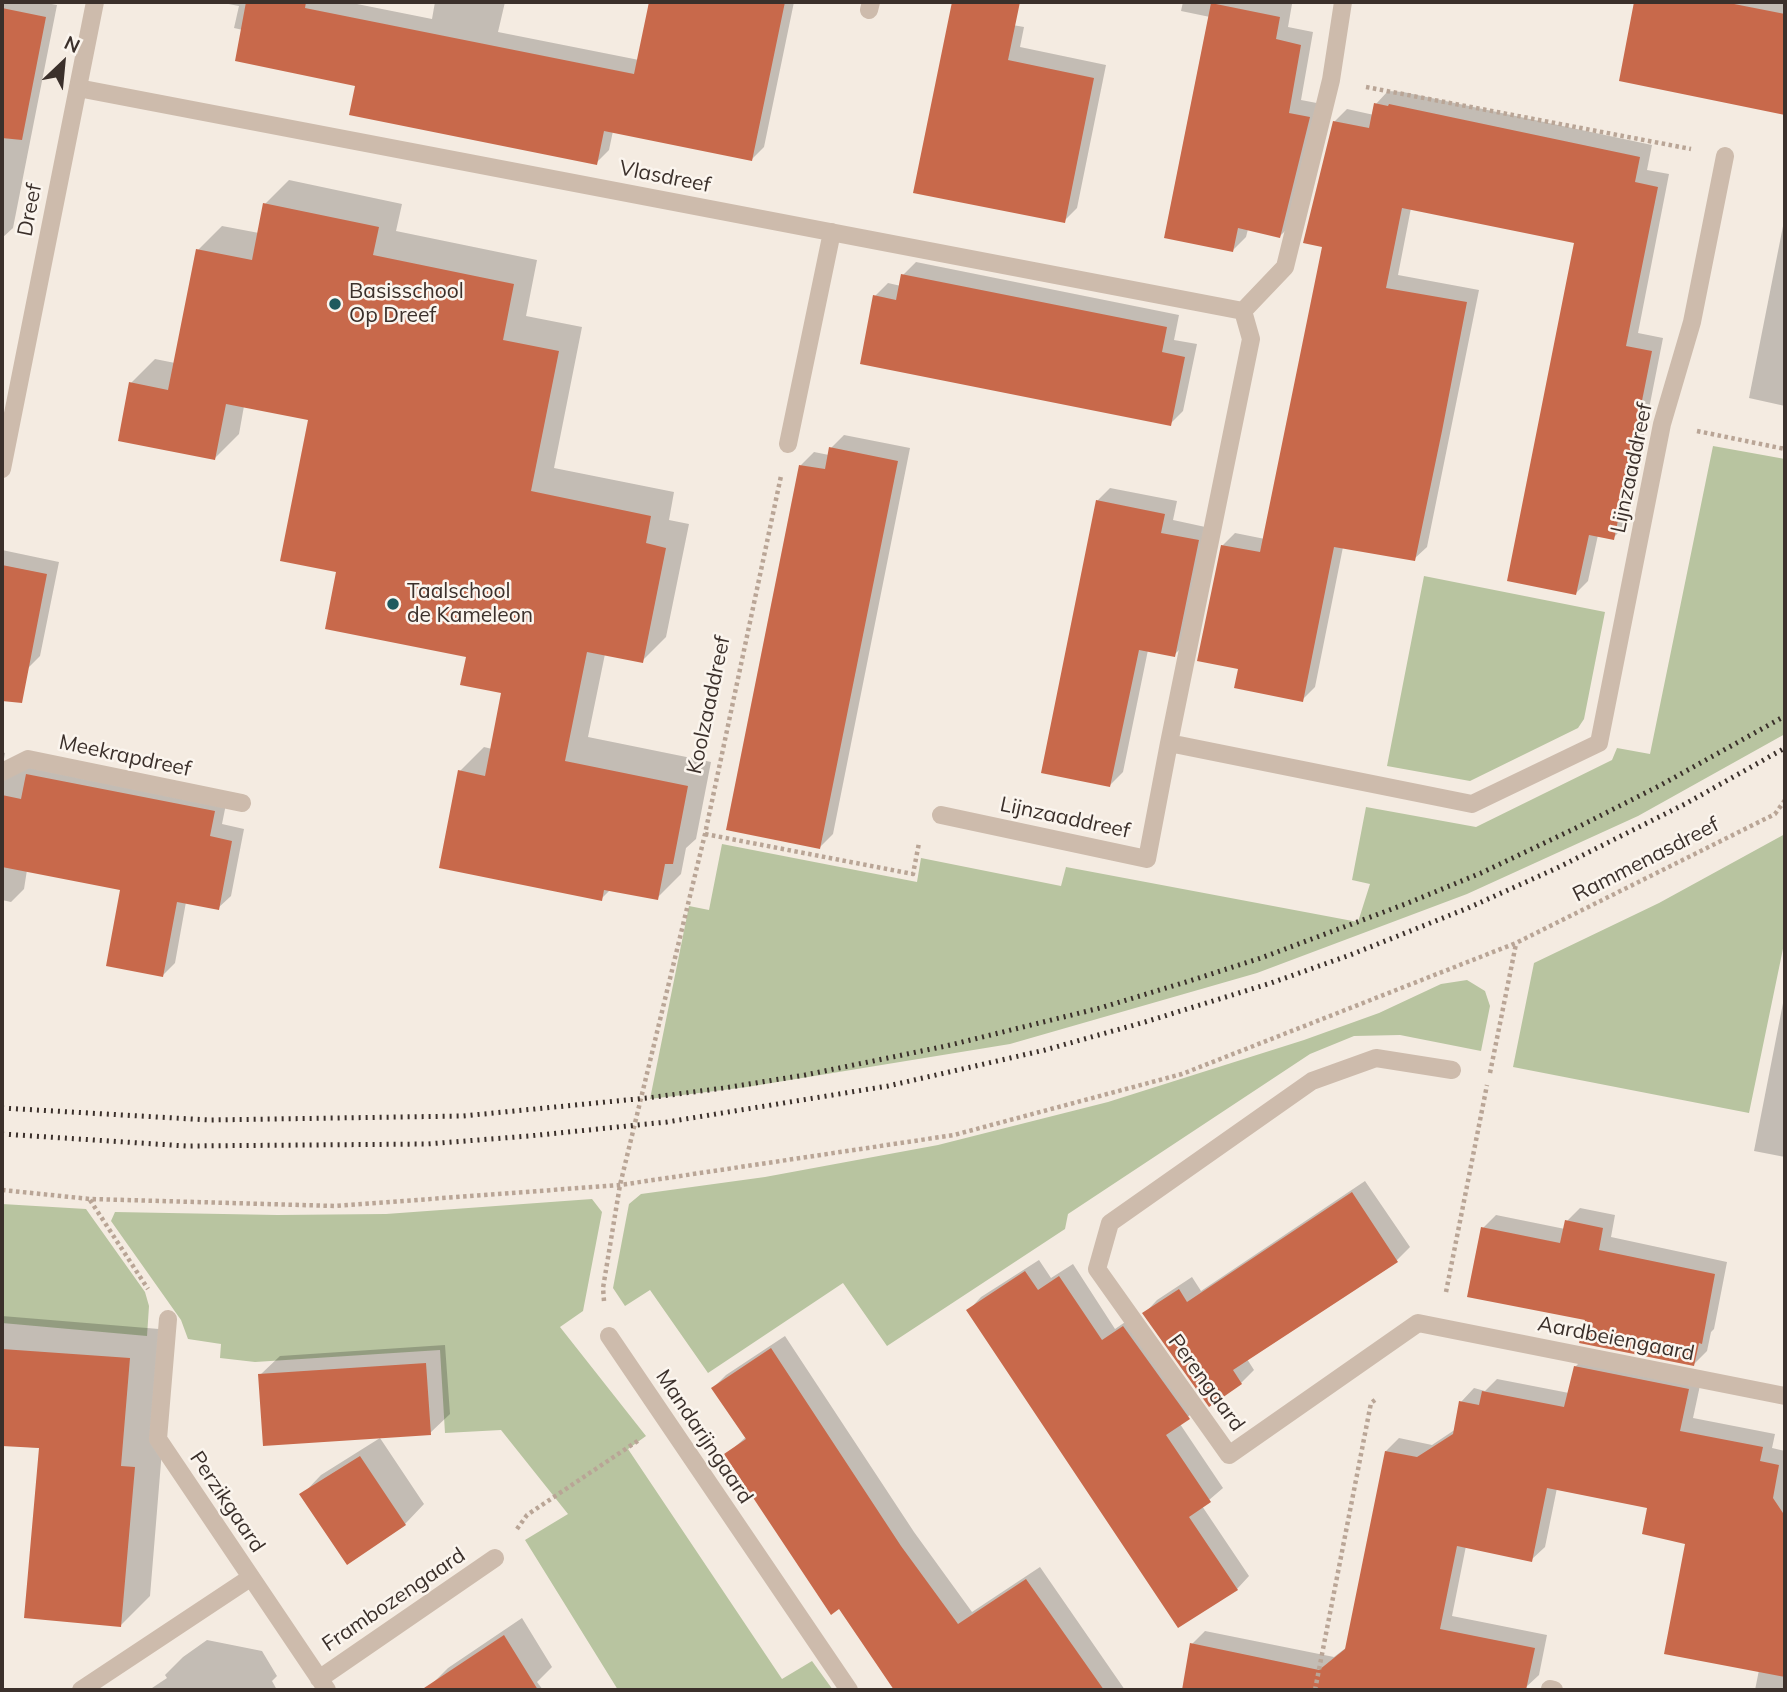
<!DOCTYPE html>
<style>
body{margin:0}
#map{position:relative;width:1787px;height:1692px;overflow:hidden;background:#f4ebe1;font-family:Mulish,sans-serif}
canvas{display:block}
.frame{position:absolute;inset:0;border:4px solid #3b302b;pointer-events:none}
.north{position:absolute;left:28px;top:28px;width:70px;height:70px;-webkit-text-stroke:5px #fbf5ee;paint-order:stroke;rotate:26deg;font-size:19px;font-weight:700;line-height:28px;text-align:center;color:#3b302b}
.north::after{content:'';display:block;margin:auto;width:24px;height:32px;background:#3b302b;clip-path:polygon(50% 0,100% 100%,50% 72%,0 100%)}
</style>
<div id="map">
<canvas width="1787" height="1692"></canvas>
<div class="frame"></div>
<div class="north">N</div>
</div>
<script>
const context = document.querySelector('canvas').getContext('2d');
context.lineJoin = 'round';
function fillPath(path, color) {
  context.fillStyle = color;
  context.fill(path, 'evenodd');
}
function shape(rows) {
  const path = new Path2D();
  for (const r of rows) {
    path.moveTo(r[0], r[1]);
    for (let i = 2; i < r.length; i += 2) path.lineTo(r[i], r[i + 1]);
  }
  return path;
}
function trace(path, color, width, dash) {
  context.strokeStyle = color;
  context.lineWidth = width;
  context.lineCap = dash ? 'butt' : 'round';
  context.setLineDash(dash || []);
  context.stroke(path);
}
function drawText(font, color, halo, rows, align = 'center') {
  context.font = font + ' Mulish,sans-serif';
  context.lineWidth = 5;
  context.setLineDash([]);
  context.textBaseline = 'middle';
  context.strokeStyle = halo;
  context.fillStyle = color;
  for (const [text, x, y, turn = 0] of rows) {
    context.save();
    context.translate(x, y);
    context.rotate((+turn || 0) * Math.PI / 180);
    context.textAlign = isNaN(turn) ? turn : align;
    if (halo) context.strokeText(text, 0, 0);
    context.fillText(text, 0, 0);
    context.restore();
  }
}
fillPath(shape([
 [1713,446,1785,459,1785,734,1638,816,1467,894,1257,973,1010,1044,747,1087,650,1099,689,906,709,910,722,844,917,882,921,858,1061,886,1066,867,1358,922,1370,884,1352,880,1366,807,1476,827,1612,760,1617,748,1650,754],
 [1424,576,1605,612,1584,719,1578,728,1470,781,1387,766],
 [1785,834,1785,939,1749,1113,1513,1067,1534,963,1659,903],
 [1467,980,1485,991,1490,1006,1481,1051,1400,1035,1354,1036,1310,1054,1068,1214,1065,1229,887,1346,843,1283,708,1373,650,1290,625,1306,613,1288,629,1204,641,1194,765,1177,938,1145,1108,1102,1304,1040,1379,1013,1441,984],
 [592,1199,602,1212,583,1311,560,1327,646,1436,628,1449,782,1679,812,1661,833,1690,618,1690,525,1540,568,1514,501,1430,445,1433,440,1350,255,1362,220,1358,221,1344,188,1339,181,1320,111,1221,115,1212,277,1215,386,1214],
 [2,1204,86,1209,145,1292,149,1306,147,1336,2,1323]
]), '#b8c4a0');
fillPath(shape([
 [2,2,40,2,57,5,13,228,2,238],
 [218,2,347,2,432,19,435,2,505,2,498,32,639,60,651,2,794,2,764,147,752,159,613,131,609,150,596,163,357,85,243,30,234,28,239,6],
 [953,2,1005,2,1001,23,1024,27,1020,47,1106,65,1077,208,1064,221,915,192],
 [1183,2,1289,2,1292,4,1288,27,1313,32,1301,100,1322,104,1293,223,1280,236,1248,229,1246,237,1233,250,1210,17,1181,11],
 [1636,2,1785,2,1785,113,1621,79],
 [1388,91,1403,92,1652,145,1647,170,1669,174,1638,333,1663,338,1626,525,1613,538,1598,535,1588,581,1576,593,1577,242,1411,208,1398,275,1479,290,1427,547,1414,559,1343,547,1315,687,1302,700,1240,668,1222,546,1235,533,1265,539,1324,246,1334,122,1347,109,1374,115,1376,104],
 [289,180,402,204,396,231,537,260,526,316,582,327,554,468,674,492,669,520,689,524,666,637,642,661,605,654,588,737,711,762,696,839,686,848,681,874,657,898,611,889,601,899,460,771,484,747,492,749,503,692,468,655,310,419,244,406,239,434,215,458,131,383,155,359,175,363,198,250,222,226,259,233,265,204],
 [1785,216,1785,406,1749,398],
 [916,262,1179,315,1174,340,1197,344,1183,411,1170,424,875,296,888,283,901,286,903,275],
 [844,435,910,448,833,834,820,847,801,465,814,452,829,455,831,448],
 [1110,488,1177,501,1173,520,1210,528,1187,642,1174,655,1148,650,1123,772,1110,785,1097,501],
 [2,550,59,562,40,656,27,669,2,663],
 [2,752,5,753,3,764,40,761,227,799,222,824,244,829,231,896,218,908,186,902,175,963,163,975,122,889,27,870,24,889,11,902,2,900],
 [1785,993,1785,1157,1754,1151],
 [1365,1181,1410,1247,1397,1260,1247,1359,1254,1370,1241,1383,1145,1313,1157,1300,1192,1277,1201,1291],
 [1580,1208,1615,1215,1611,1237,1727,1262,1714,1329,1711,1332,1707,1351,1694,1364,1587,1318,1483,1228,1496,1215,1565,1229,1567,1221],
 [1039,1260,1051,1278,1073,1264,1115,1329,1137,1314,1201,1405,1180,1424,1223,1488,1202,1506,1249,1576,1237,1589,969,1310,981,1297],
 [2,1316,159,1329,163,1438,150,1596,121,1625,40,1448,2,1445],
 [785,1336,914,1532,972,1612,1040,1567,1125,1690,896,1690,840,1607,727,1454,746,1437,713,1388,726,1375],
 [445,1345,450,1414,430,1433,260,1375,280,1356],
 [1589,1353,1702,1376,1693,1418,1775,1434,1772,1448,1785,1451,1785,1690,1755,1690,1759,1670,1687,1542,1649,1507,1557,1488,1545,1547,1531,1560,1466,1546,1452,1616,1547,1635,1539,1675,1525,1688,1442,1669,1438,1690,1183,1690,1192,1644,1205,1631,1334,1657,1347,1647,1386,1451,1399,1438,1432,1445,1456,1429,1461,1402,1474,1388,1485,1391,1497,1379,1569,1393,1575,1367],
 [380,1438,424,1504,405,1524,347,1563,302,1495,321,1475],
 [522,1618,552,1667,537,1682,543,1690,433,1690,430,1686,448,1668],
 [207,1640,262,1651,277,1676,272,1681,277,1690,149,1690,167,1678,165,1675,183,1657]
]), '#0003');
fillPath(shape([
 [246,2,306,2,305,8,634,74,649,2,785,2,752,161,604,131,597,165,349,115,355,86,235,61],
 [952,2,1020,2,1008,60,1094,78,1065,223,913,193],
 [1634,2,1724,2,1785,14,1785,115,1619,81],
 [1211,3,1280,17,1276,39,1301,45,1289,113,1310,117,1280,238,1238,228,1233,252,1164,238],
 [2,8,46,17,22,140,2,138],
 [1374,103,1388,106,1389,104,1640,157,1635,182,1658,187,1626,346,1652,351,1614,540,1589,535,1576,595,1507,581,1574,243,1402,208,1386,288,1467,302,1442,431,1415,561,1334,547,1303,702,1234,688,1238,669,1197,661,1221,545,1260,552,1322,247,1303,243,1333,121,1369,128],
 [263,203,379,227,373,255,514,284,503,340,559,351,531,491,651,516,646,543,666,548,643,663,587,652,565,761,688,786,673,864,665,864,658,900,604,890,602,901,439,868,458,770,485,776,501,693,460,685,466,657,325,629,336,572,280,561,308,420,226,404,215,460,118,441,129,382,168,390,196,249,252,260],
 [901,274,1167,327,1162,352,1185,357,1171,426,860,364,873,295,896,300],
 [829,447,898,461,820,849,726,830,799,465,825,469],
 [1096,500,1165,514,1161,533,1199,540,1175,657,1139,650,1110,787,1041,773],
 [2,565,47,574,22,703,2,701],
 [26,774,215,811,210,836,232,841,219,910,177,902,163,977,106,966,120,890,2,867,2,795,21,799],
 [1352,1192,1398,1262,1233,1370,1242,1384,1209,1407,1142,1313,1179,1289,1187,1302],
 [1565,1220,1603,1228,1599,1250,1715,1274,1702,1344,1699,1343,1694,1366,1579,1343,1585,1320,1467,1297,1481,1227,1560,1243],
 [1025,1271,1038,1290,1059,1276,1102,1340,1123,1326,1190,1419,1166,1435,1211,1502,1189,1517,1238,1590,1178,1628,966,1310],
 [771,1348,901,1546,958,1624,1026,1579,1104,1690,894,1690,839,1609,831,1615,724,1454,746,1439,711,1388],
 [2,1349,130,1358,121,1466,135,1467,121,1627,24,1618,39,1448,2,1446],
 [426,1363,431,1435,263,1446,258,1374],
 [1574,1366,1689,1389,1680,1431,1763,1447,1760,1461,1779,1465,1773,1498,1785,1516,1785,1677,1664,1654,1685,1544,1642,1534,1647,1508,1547,1488,1532,1562,1457,1546,1440,1629,1535,1648,1526,1690,1182,1690,1190,1643,1319,1670,1345,1649,1385,1451,1417,1457,1453,1434,1459,1401,1479,1405,1482,1391,1564,1407],
 [360,1456,406,1525,347,1565,299,1494],
 [504,1635,538,1690,421,1690]
]), '#c8694b');
trace(shape([
 [1366,87,1691,149],
 [1697,431,1785,449],
 [705,834,913,874,919,843],
 [1490,1073,1516,944],
 [2,1190,90,1199,335,1206,620,1185,954,1135,1182,1074,1516,943,1775,814,1785,800],
 [90,1200,148,1289],
 [1446,1292,1487,1085],
 [604,1301,603,1288,620,1185,705,834,781,476],
 [517,1529,527,1515,639,1440],
 [1315,1690,1371,1403,1375,1400]
]), '#b9a596', 4.5, [3.5, 3.5]);
trace(shape([
 [869,10,871,2],
 [2,772,28,759,242,803]
]), '#cdbbac', 18);
trace(shape([
 [1343,2,1331,80,1285,267,1243,311,1251,339,1169,743,1472,804,1599,743,1662,424,1692,322,1725,156],
 [78,88,1243,311],
 [788,444,832,232],
 [941,815,1147,859,1169,743],
 [1452,1070,1376,1058,1312,1081,1110,1223,1097,1269,1229,1455,1418,1323,1785,1396],
 [168,1319,158,1439,327,1690],
 [609,1336,849,1690],
 [319,1679,495,1558],
 [1550,1689,1554,1690],
 [81,1690,250,1578]
]), '#cdbbac', 18);
trace(shape([
 [2,469,95,2]
]), '#cdbbac', 18);
trace(shape([
 [2,1108,209,1120,463,1116,647,1098,724,1088,805,1075,946,1046,1100,1008,1186,982,1261,958,1408,903,1481,873,1578,827,1659,786,1785,716],
 [2,1134,186,1146,427,1144,529,1136,667,1122,888,1086,1045,1050,1145,1022,1271,983,1350,955,1468,908,1557,868,1685,804,1785,748]
]), '#3b302b', 5, [2, 5]);
for (const [x, y, r, color] of [
 [335,304,7,"#1f5a5e"],
 [393,604,7,"#1f5a5e"]
]) {
  const dot = new Path2D();
  dot.arc(x, y, r, 0, 2 * Math.PI);
  context.fillStyle = color;
  context.fill(dot);
  trace(dot, '#fbf5ee', 2.5);
}
drawText('21px', '#3b302b', '#fbf5ee', [
 ["Vlasdreef",665,177,11],
 ["Dreef",30,210,-79],
 ["Lijnzaaddreef",1632,468,-78],
 ["Koolzaaddreef",709,705,-78],
 ["Meekrapdreef",125,756,12],
 ["Lijnzaaddreef",1065,818,12],
 ["Rammenasdreef",1646,860,-27],
 ["Aardbeiengaard",1616,1339,11],
 ["Perengaard",1206,1383,54],
 ["Mandarijngaard",704,1437,56],
 ["Perzikgaard",227,1502,56],
 ["Frambozengaard",394,1600,-34]
]);
drawText('21px', '#3b302b', '#fbf5ee', [
 ["Basisschool",349,292],
 ["Op Dreef",349,316],
 ["Taalschool",407,592],
 ["de Kameleon",407,616]
], 'left');
</script>
